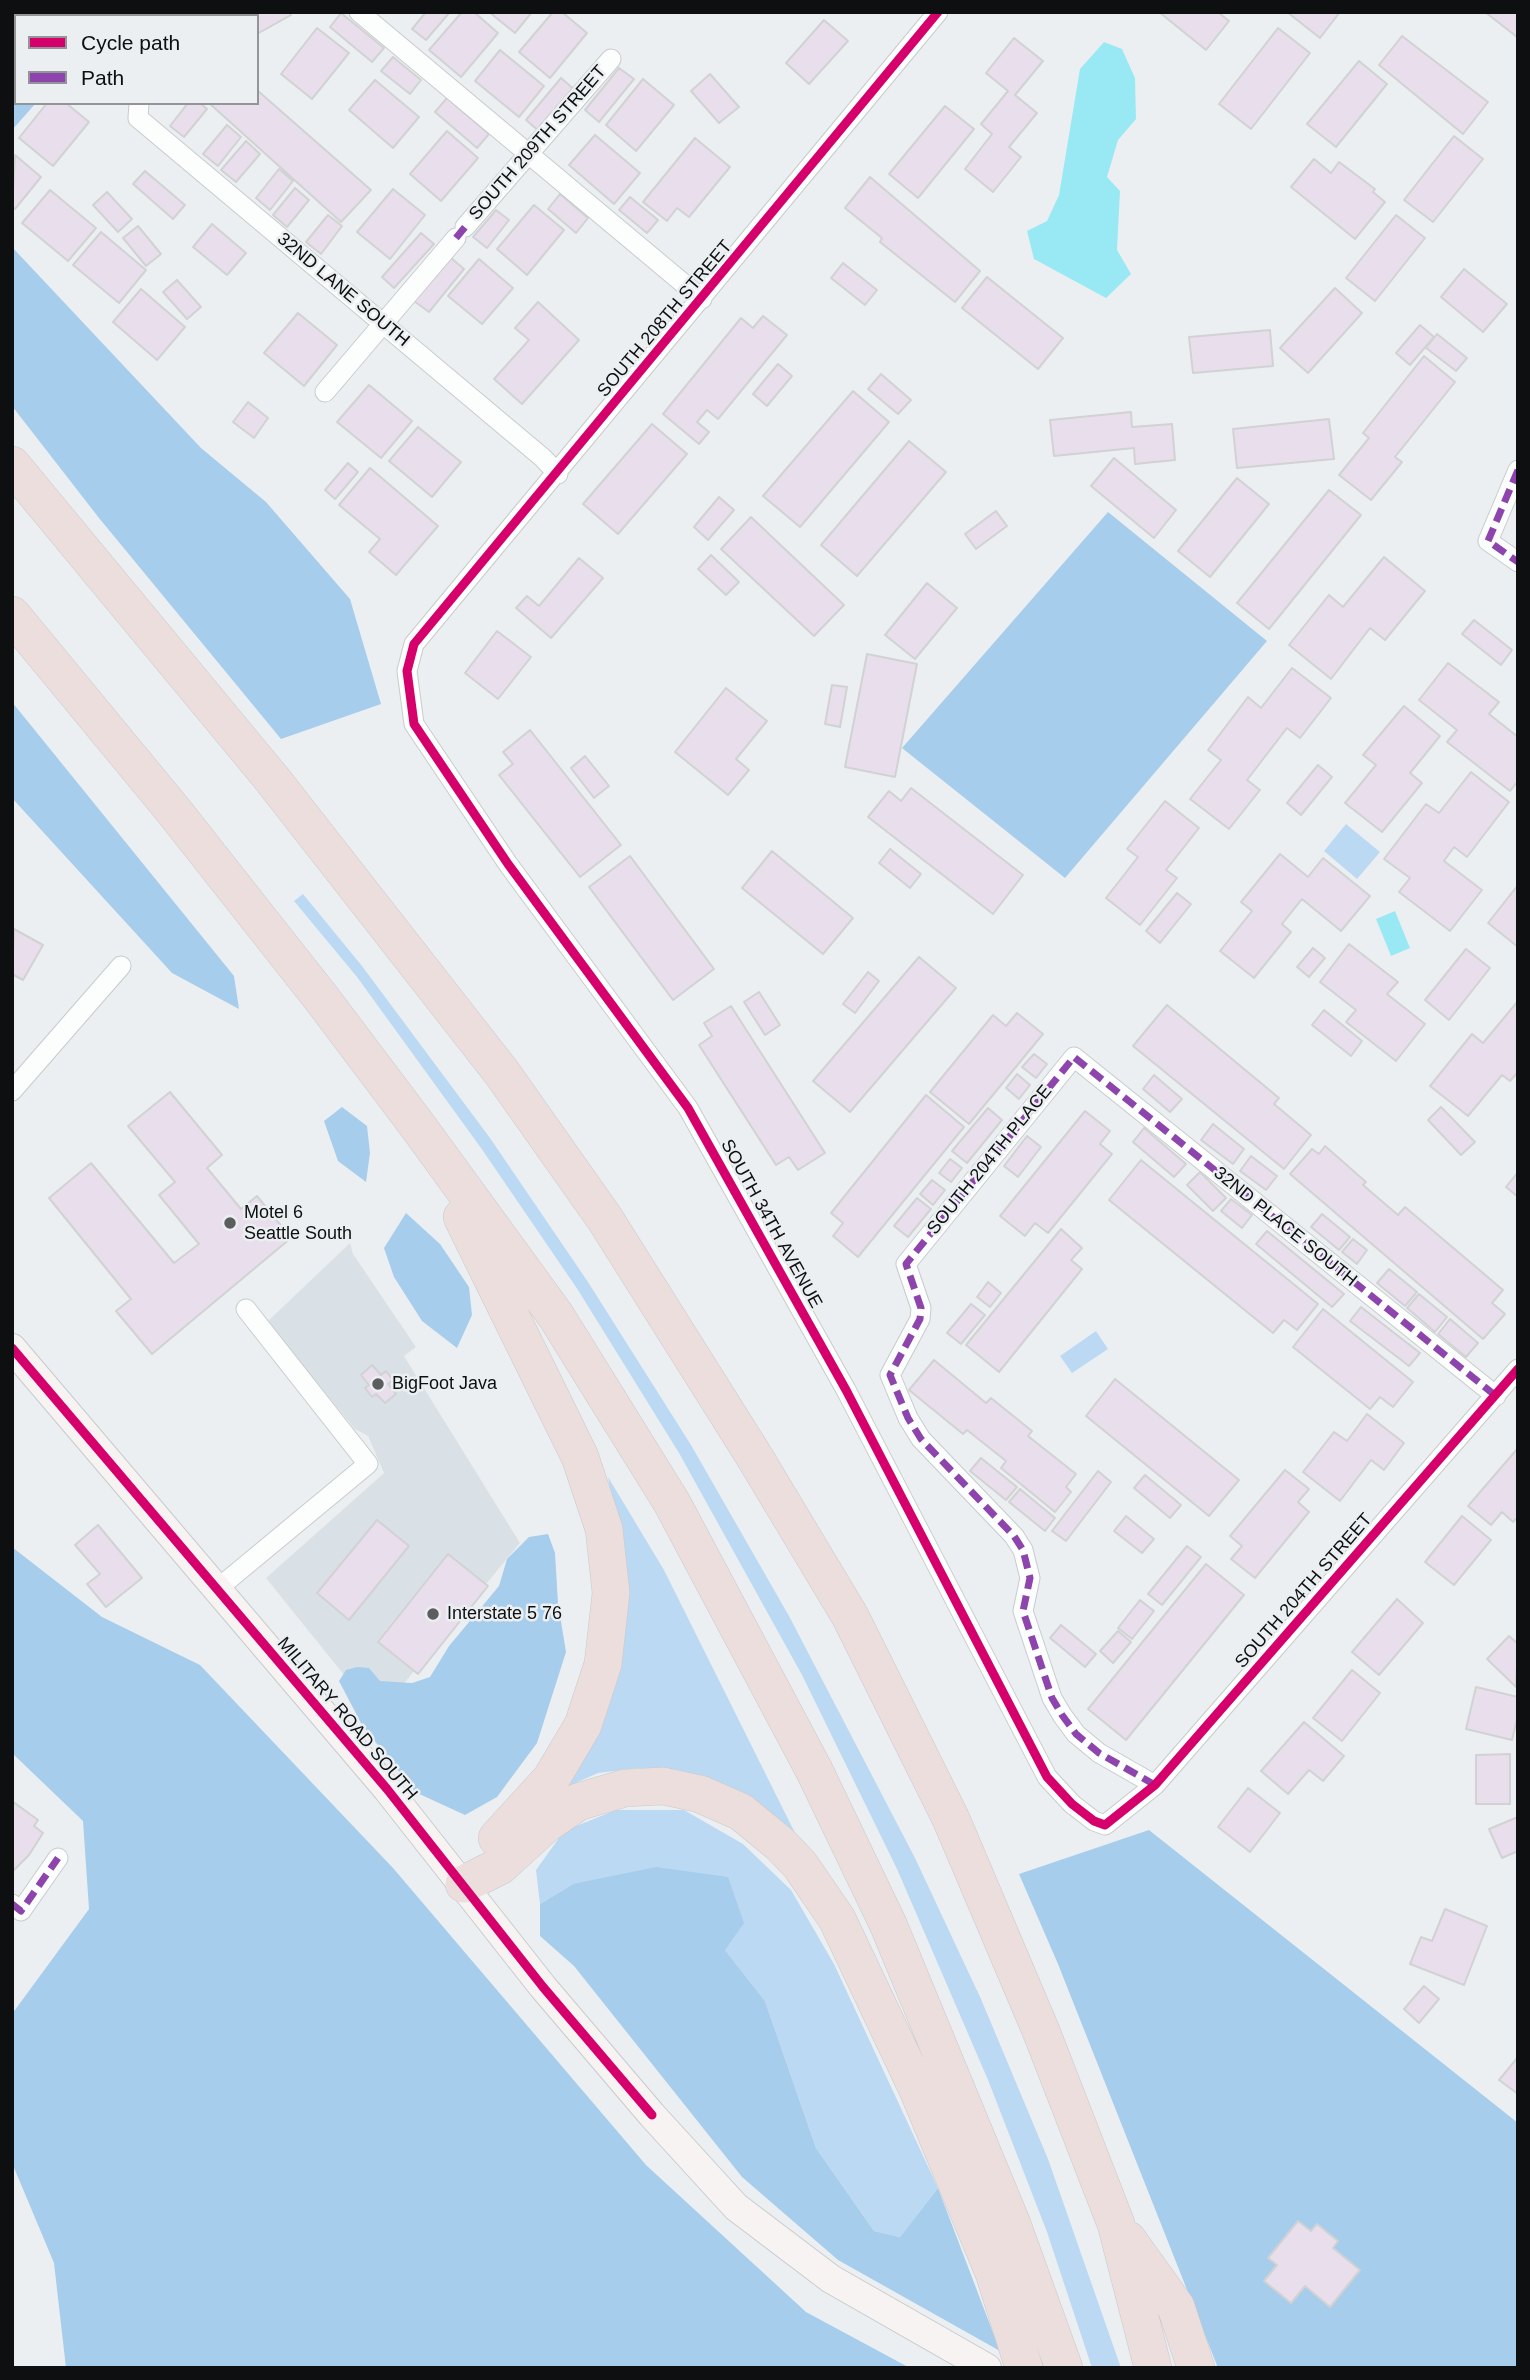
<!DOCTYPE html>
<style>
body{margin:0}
#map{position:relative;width:1530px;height:2380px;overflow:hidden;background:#eceff1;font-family:Arial,sans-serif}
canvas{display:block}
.frame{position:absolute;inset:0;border:14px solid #0e0f10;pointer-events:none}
.legend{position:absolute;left:14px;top:14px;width:245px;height:91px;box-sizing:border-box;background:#ebeff2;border:2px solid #939598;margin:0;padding:9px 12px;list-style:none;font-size:21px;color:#0e0f10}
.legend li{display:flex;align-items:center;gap:14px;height:35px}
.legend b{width:35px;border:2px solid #939598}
</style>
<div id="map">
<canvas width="1530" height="2380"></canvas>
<div class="frame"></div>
<ul class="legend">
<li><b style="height:9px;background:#d6006c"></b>Cycle path</li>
<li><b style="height:9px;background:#8e44ad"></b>Path</li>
</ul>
</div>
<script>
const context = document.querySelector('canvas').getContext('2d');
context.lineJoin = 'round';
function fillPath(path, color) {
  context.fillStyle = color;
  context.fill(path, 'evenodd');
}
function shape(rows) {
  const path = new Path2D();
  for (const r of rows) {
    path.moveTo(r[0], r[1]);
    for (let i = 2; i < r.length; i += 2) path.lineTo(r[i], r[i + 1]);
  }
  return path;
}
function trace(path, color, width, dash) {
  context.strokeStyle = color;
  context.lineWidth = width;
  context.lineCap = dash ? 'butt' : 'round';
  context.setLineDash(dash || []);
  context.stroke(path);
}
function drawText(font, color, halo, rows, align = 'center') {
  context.font = font + ' Arial,sans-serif';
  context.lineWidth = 5;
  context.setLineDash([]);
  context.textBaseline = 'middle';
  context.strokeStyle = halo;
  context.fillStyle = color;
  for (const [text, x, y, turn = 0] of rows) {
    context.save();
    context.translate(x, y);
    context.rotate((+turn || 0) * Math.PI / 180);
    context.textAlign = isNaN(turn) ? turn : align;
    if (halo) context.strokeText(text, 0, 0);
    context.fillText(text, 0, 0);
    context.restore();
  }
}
fillPath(shape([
 [350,1243,353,1254,416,1347,404,1356,520,1543,377,1716,266,1578,384,1473,368,1436,355,1429,267,1322]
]), '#dae1e6');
fillPath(shape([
 [1346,824,1380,852,1357,879,1324,851],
 [303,894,362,966,490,1138,588,1282,691,1445,789,1616,915,1858,981,1999,1048,2159,1121,2368,1092,2368,1047,2232,988,2080,897,1869,802,1675,679,1453,578,1290,481,1148,357,977,294,901],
 [1096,1331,1108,1349,1072,1373,1060,1356],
 [608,1477,664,1570,806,1855,709,1782,639,1768,598,1773,551,1794,621,1550],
 [616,1810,684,1810,743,1844,791,1890,834,1964,938,2188,900,2237,874,2231,816,2148,765,2001,725,1950,573,1884,540,1904,536,1870,564,1831]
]), '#bcd9f3');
fillPath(shape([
 [12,12,18,16,16,16,16,103,36,103,12,130],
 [12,247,201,448,266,502,350,599,381,704,281,739,99,518,12,406],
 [1108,512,1267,641,1065,878,902,748],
 [12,702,234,976,239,1009,172,973,12,798],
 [342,1107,367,1126,370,1153,366,1182,338,1161,324,1121],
 [406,1213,440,1244,469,1287,472,1315,457,1348,422,1321,394,1277,384,1248],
 [548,1534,555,1553,558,1603,566,1652,537,1743,497,1797,465,1815,415,1792,362,1725,339,1681,346,1670,357,1667,369,1668,380,1681,412,1683,430,1677,449,1646,499,1586,507,1559,529,1537],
 [12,1547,102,1617,200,1665,393,1868,646,2165,806,2312,910,2368,66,2368,54,2263,12,2163,12,2014,89,1909,83,1821,12,1753],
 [1149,1830,1518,2123,1518,2368,1218,2368,1058,1964,1019,1874],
 [656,1867,728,1877,744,1923,725,1950,765,2001,816,2148,874,2231,900,2237,938,2188,1000,2351,838,2260,742,2177,574,1966,540,1936,540,1904,573,1884]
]), '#a7cdec');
fillPath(shape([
 [1104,42,1122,49,1135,78,1136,119,1118,140,1107,177,1120,191,1117,250,1131,274,1106,298,1034,259,1027,231,1047,221,1059,195,1080,69],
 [1395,911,1410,948,1391,956,1376,919]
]), '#99e9f4');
const building = shape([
 [261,12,289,12,291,15,257,34,257,16,254,16,261,12],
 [426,12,450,12,426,40,412,29,426,12],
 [462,12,474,12,498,33,461,77,429,50,462,12],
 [489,12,532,12,515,33,489,12],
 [553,12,562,12,587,33,550,78,519,52,553,12],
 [1159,12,1218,12,1229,21,1206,50,1159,12],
 [1287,12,1340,12,1320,38,1287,12],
 [1485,12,1518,12,1518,36,1517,37,1485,12],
 [341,13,384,48,372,62,330,27,341,13],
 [824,20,848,41,809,84,786,63,824,20],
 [317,28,349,53,312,99,281,74,317,28],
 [1278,28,1310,53,1251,129,1219,104,1278,28],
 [1402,36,1488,102,1463,134,1379,65,1402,36],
 [1014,38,1043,61,1015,95,1037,113,1009,147,1021,157,993,192,965,169,992,134,981,124,1008,91,986,73,1014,38],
 [500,50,544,86,519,117,475,81,500,50],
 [393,57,421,80,410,94,381,71,393,57],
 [1359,61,1387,84,1336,147,1307,124,1359,61],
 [619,68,634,79,599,122,585,110,619,68],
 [710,74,739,107,719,123,691,91,710,74],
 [561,78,575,90,540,132,526,120,561,78],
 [643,79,674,105,636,151,606,125,643,79],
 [375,80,419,117,393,148,349,110,375,80],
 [257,90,371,190,341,222,209,103,257,103,257,90],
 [447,98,489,134,477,148,435,112,447,98],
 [47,103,66,103,89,122,53,166,19,138,47,103],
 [188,103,200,103,207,109,184,137,170,126,188,103],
 [945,106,974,129,918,198,889,174,945,106],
 [227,125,241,137,218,166,203,154,227,125],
 [447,131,478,158,441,201,410,174,447,131],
 [595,135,640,173,614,204,569,165,595,135],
 [1454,136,1483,159,1433,222,1404,200,1454,136],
 [695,138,730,167,689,217,677,208,667,221,643,202,695,138],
 [246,141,260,154,236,182,221,170,246,141],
 [15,155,41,177,15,209,12,207,15,155],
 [1314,159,1331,173,1339,162,1375,189,1373,192,1385,202,1355,239,1291,187,1314,159],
 [279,169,293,181,270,210,256,198,279,169],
 [145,171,185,205,173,219,133,184,145,171],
 [870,177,980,271,955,302,880,242,882,238,845,208,870,177],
 [295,188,309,200,287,227,273,215,295,188],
 [393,189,425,215,390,259,357,232,393,189],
 [50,190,96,228,68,261,22,223,50,190],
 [107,192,132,219,118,232,93,205,107,192],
 [560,194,588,218,576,233,548,209,560,194],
 [630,197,658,220,647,233,619,210,630,197],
 [534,205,564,230,527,275,497,249,534,205],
 [496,210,509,220,487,248,473,237,496,210],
 [328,215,342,226,321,254,306,242,328,215],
 [1396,215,1425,238,1375,301,1346,278,1396,215],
 [212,224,246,253,227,275,193,247,212,224],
 [138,226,161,254,146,266,123,238,138,226],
 [101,232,146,270,119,303,73,265,101,232],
 [421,233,434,244,394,288,382,277,421,233],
 [450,257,464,269,429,312,414,301,450,257],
 [479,259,513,288,482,324,448,296,479,259],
 [843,263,877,290,865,305,831,278,843,263],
 [1464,269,1507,304,1483,332,1441,297,1464,269],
 [987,277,1063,338,1038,369,962,308,987,277],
 [177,280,201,307,187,319,163,292,177,280],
 [1335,288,1362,313,1308,373,1280,348,1335,288],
 [141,289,185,327,157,360,113,322,141,289],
 [538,302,579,340,522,404,494,379,529,340,515,328,538,302],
 [298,313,337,345,304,386,264,353,298,313],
 [763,316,787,335,718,419,707,410,697,422,709,432,699,444,663,414,741,318,753,328,763,316],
 [1420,325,1434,337,1410,365,1396,353,1420,325],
 [1270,330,1273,366,1193,373,1189,337,1270,330],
 [1437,334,1467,358,1456,371,1426,348,1437,334],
 [1424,356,1455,382,1395,457,1402,462,1371,500,1339,475,1369,438,1363,433,1424,356],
 [778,364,792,376,767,406,753,394,778,364],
 [881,374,911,400,898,414,868,389,881,374],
 [369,385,412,421,381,458,337,422,369,385],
 [853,391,889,422,800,527,763,496,853,391],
 [248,402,268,418,254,438,233,422,248,402],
 [1131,412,1132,427,1172,424,1175,460,1135,464,1134,448,1054,456,1050,420,1131,412],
 [1329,419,1334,459,1237,468,1233,429,1329,419],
 [652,424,687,454,618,534,583,504,652,424],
 [418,427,461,462,432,497,389,461,418,427],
 [909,441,946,472,857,576,821,545,909,441],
 [1114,458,1176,510,1154,538,1091,486,1114,458],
 [348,463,358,472,335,499,325,490,348,463],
 [370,468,438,526,396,575,369,552,380,539,339,505,370,468],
 [1237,478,1269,504,1210,577,1178,551,1237,478],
 [1329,490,1361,515,1269,629,1237,603,1329,490],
 [719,497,734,510,708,540,694,527,719,497],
 [996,511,1007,526,976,549,965,534,996,511],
 [751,517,844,605,814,636,721,549,751,517],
 [711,555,739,582,726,595,698,569,711,555],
 [1384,557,1425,591,1385,640,1370,628,1331,679,1289,645,1329,595,1343,607,1384,557],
 [579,558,603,578,551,638,516,608,527,596,539,606,579,558],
 [927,583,957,608,915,659,885,635,927,583],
 [1474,620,1512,650,1501,665,1462,634,1474,620],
 [497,631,531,657,498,699,465,673,497,631],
 [867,654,917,664,895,777,845,767,867,654],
 [1448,663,1499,702,1489,714,1518,737,1518,781,1510,791,1447,742,1457,730,1419,700,1448,663],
 [1292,668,1331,698,1300,738,1287,728,1247,780,1260,790,1229,829,1190,799,1221,760,1208,750,1248,697,1261,708,1292,668],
 [832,685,847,687,840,727,825,724,832,685],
 [726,688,767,721,736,759,749,770,728,795,675,752,726,688],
 [1404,706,1440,736,1410,773,1422,783,1382,832,1345,803,1376,765,1363,755,1404,706],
 [530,730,621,845,580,877,499,775,513,764,503,752,530,730],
 [585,756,609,786,594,798,571,768,585,756],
 [1318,765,1332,777,1301,815,1287,803,1318,765],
 [1471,772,1509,802,1467,857,1454,847,1444,861,1482,890,1450,931,1399,892,1410,878,1384,859,1426,804,1439,813,1471,772],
 [911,788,1023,875,993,914,868,817,889,791,901,801,911,788],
 [1165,801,1199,828,1166,870,1177,878,1140,925,1106,898,1138,857,1127,849,1165,801],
 [890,849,921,874,910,888,879,863,890,849],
 [772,851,853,918,823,954,742,888,772,851],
 [1280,854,1308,877,1323,858,1370,896,1341,931,1302,899,1282,924,1291,932,1254,978,1220,951,1252,911,1241,902,1280,854],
 [630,856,714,969,673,1000,589,887,630,856],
 [1518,885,1518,947,1488,923,1518,885],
 [1177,893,1191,904,1160,943,1146,931,1177,893],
 [14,929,43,945,23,980,12,974,14,929],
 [1349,944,1398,982,1387,994,1425,1024,1396,1061,1346,1022,1356,1010,1320,982,1349,944],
 [1313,948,1325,958,1309,977,1297,967,1313,948],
 [1466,949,1490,968,1449,1020,1425,1000,1466,949],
 [919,957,956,988,850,1112,813,1081,919,957],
 [868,972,879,981,855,1013,843,1004,868,972],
 [759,992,780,1025,765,1035,744,1002,759,992],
 [1518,1001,1518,1072,1510,1081,1502,1075,1468,1116,1430,1086,1472,1034,1483,1043,1518,1001],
 [1167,1005,1279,1098,1274,1104,1311,1135,1284,1169,1133,1046,1167,1005],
 [731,1006,825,1153,798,1170,789,1157,776,1165,699,1045,712,1036,704,1023,731,1006],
 [1324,1010,1362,1041,1351,1056,1312,1025,1324,1010],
 [1017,1013,1043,1034,969,1124,930,1092,993,1015,1006,1026,1017,1013],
 [1034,1054,1047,1064,1036,1078,1022,1067,1034,1054],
 [1017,1074,1030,1085,1019,1099,1006,1088,1017,1074],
 [1154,1075,1182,1099,1170,1112,1143,1089,1154,1075],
 [170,1092,222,1155,207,1168,241,1209,257,1196,291,1238,152,1354,116,1311,131,1299,49,1198,91,1163,174,1263,199,1244,159,1195,175,1182,128,1126,170,1092],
 [926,1095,964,1127,858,1257,833,1236,843,1223,831,1213,926,1095],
 [1441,1107,1475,1142,1461,1155,1428,1120,1441,1107],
 [988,1108,1002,1120,967,1163,952,1151,988,1108],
 [1085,1111,1110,1131,1100,1144,1112,1154,1048,1233,1035,1223,1025,1236,1000,1216,1085,1111],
 [1213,1124,1244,1149,1233,1164,1201,1140,1213,1124],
 [1144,1128,1186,1164,1174,1177,1133,1142,1144,1128],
 [1027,1136,1041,1147,1018,1177,1004,1166,1027,1136],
 [1325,1146,1366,1182,1363,1185,1398,1215,1405,1207,1503,1290,1492,1303,1505,1314,1483,1339,1290,1174,1312,1149,1319,1154,1325,1146],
 [1251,1156,1277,1176,1266,1190,1240,1171,1251,1156],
 [950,1159,962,1168,951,1182,939,1173,950,1159],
 [1141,1160,1318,1304,1297,1330,1284,1320,1273,1333,1109,1200,1141,1160],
 [1200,1172,1226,1198,1213,1211,1187,1185,1200,1172],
 [1518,1172,1518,1197,1506,1187,1518,1172],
 [932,1180,945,1190,933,1205,920,1194,932,1180],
 [917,1198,931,1209,908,1237,894,1226,917,1198],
 [1231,1199,1252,1215,1242,1228,1221,1211,1231,1199],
 [1322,1214,1350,1237,1339,1250,1311,1227,1322,1214],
 [1061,1229,1082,1248,1071,1260,1082,1269,999,1372,966,1345,1061,1229],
 [1267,1231,1344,1294,1332,1307,1256,1244,1267,1231],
 [1353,1239,1367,1250,1357,1264,1342,1252,1353,1239],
 [1389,1269,1417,1292,1405,1306,1377,1283,1389,1269],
 [988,1282,1001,1293,990,1307,977,1297,988,1282],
 [1419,1294,1447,1317,1435,1332,1407,1308,1419,1294],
 [971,1304,985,1315,961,1344,947,1333,971,1304],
 [1361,1307,1420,1353,1409,1366,1350,1321,1361,1307],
 [1323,1309,1413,1382,1393,1407,1380,1397,1370,1409,1293,1347,1323,1309],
 [1450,1319,1478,1343,1466,1357,1438,1334,1450,1319],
 [934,1360,986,1403,991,1398,1032,1431,1028,1436,1076,1474,1066,1487,1071,1492,1055,1512,1001,1468,1006,1461,967,1430,963,1434,909,1390,934,1360],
 [372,1365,381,1375,386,1371,393,1380,388,1384,396,1394,385,1403,376,1394,372,1397,365,1388,369,1385,361,1375,372,1365],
 [1115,1379,1239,1480,1209,1516,1086,1416,1115,1379],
 [1367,1414,1404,1443,1384,1470,1371,1460,1340,1501,1303,1472,1334,1432,1347,1441,1367,1414],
 [1518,1448,1518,1517,1513,1522,1502,1512,1491,1525,1468,1506,1518,1448],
 [981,1458,1017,1487,1006,1500,970,1471,981,1458],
 [1285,1470,1309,1489,1298,1502,1309,1512,1255,1578,1231,1559,1242,1546,1230,1536,1285,1470],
 [1098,1471,1111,1482,1066,1541,1052,1531,1098,1471],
 [1145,1475,1181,1505,1170,1518,1134,1488,1145,1475],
 [1020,1489,1055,1518,1045,1531,1009,1502,1020,1489],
 [1126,1516,1154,1539,1142,1553,1114,1531,1126,1516],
 [1462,1516,1491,1540,1454,1585,1425,1562,1462,1516],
 [377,1520,409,1546,349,1620,317,1593,377,1520],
 [98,1525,142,1578,106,1607,87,1584,100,1574,75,1545,98,1525],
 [1187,1546,1201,1557,1162,1605,1148,1594,1187,1546],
 [448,1554,488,1586,418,1674,378,1642,448,1554],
 [1206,1564,1244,1595,1126,1740,1088,1709,1206,1564],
 [1397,1599,1423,1623,1379,1675,1352,1652,1397,1599],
 [1140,1600,1154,1611,1132,1639,1118,1628,1140,1600],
 [1061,1625,1096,1654,1085,1667,1050,1638,1061,1625],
 [1118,1631,1131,1642,1113,1663,1100,1651,1118,1631],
 [1509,1636,1518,1644,1516,1687,1487,1659,1509,1636],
 [1352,1670,1380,1693,1342,1741,1313,1718,1352,1670],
 [1476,1687,1518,1697,1518,1715,1512,1740,1466,1729,1476,1687],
 [1304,1722,1344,1756,1323,1781,1309,1770,1288,1794,1261,1771,1304,1722],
 [1510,1754,1510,1804,1476,1804,1476,1755,1510,1754],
 [1248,1788,1280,1813,1250,1852,1218,1827,1248,1788],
 [12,1801,38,1820,34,1826,43,1833,29,1855,13,1871,12,1801],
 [1518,1817,1518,1851,1502,1858,1489,1829,1518,1817],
 [1445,1909,1487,1926,1464,1985,1410,1964,1421,1937,1432,1941,1445,1909],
 [1424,1986,1439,1999,1419,2023,1404,2009,1424,1986],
 [1518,2057,1518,2094,1499,2080,1518,2057],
 [1298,2221,1311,2231,1317,2224,1338,2241,1333,2248,1360,2270,1330,2307,1305,2286,1291,2303,1264,2281,1277,2265,1268,2258,1298,2221]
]);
fillPath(building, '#e8deec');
trace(building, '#d1d2d3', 2);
const minor = shape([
 [359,12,702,299],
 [938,12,414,644,407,671,414,724,508,864,688,1108,846,1390,1047,1777,1072,1804,1094,1821,1105,1825,1155,1785,1518,1369],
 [230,16,237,12],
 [139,103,138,118,543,458,558,474],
 [465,227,611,59],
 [325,392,456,238],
 [1518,470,1488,541,1518,562],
 [12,1091,121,966],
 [216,1590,368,1464,246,1309],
 [1155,1785,1099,1753,1076,1734,1062,1715,1052,1698,1023,1611,1030,1578,1023,1550,1014,1536,921,1439,908,1418,890,1375,920,1319,921,1308,906,1264,1074,1057,1496,1396],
 [12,1904,21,1911,58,1858]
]);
const secondary = shape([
 [12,1348,387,1789,543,1987,652,2115,736,2207,831,2279,987,2368]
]);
const motorway = shape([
 [12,465,272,779,502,1073,605,1219,754,1456,850,1616,951,1819,1041,2031,1116,2224,1153,2368],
 [12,615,173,810,322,999,417,1125,556,1316,672,1503,814,1770,888,1924,1012,2224,1064,2368],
 [462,1217,580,1457,604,1529,611,1593,603,1664,583,1725,551,1779,497,1838],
 [464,1884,500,1866,546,1824,578,1802,625,1788,663,1786,700,1794,741,1812,780,1844,800,1865,837,1919,917,2088,994,2273,1024,2368],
 [1128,2240,1176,2307,1196,2368]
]);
trace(minor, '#c8cbcc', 21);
trace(secondary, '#c8cbcc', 30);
trace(motorway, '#c8c9ca', 38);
trace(minor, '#fcfdfd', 19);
trace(secondary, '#f7f3f3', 28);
trace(motorway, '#ebdedd', 37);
trace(shape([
 [456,238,465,227],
 [1518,470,1488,541,1518,562],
 [1155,1785,1099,1753,1076,1734,1062,1715,1052,1698,1023,1611,1030,1578,1023,1550,1014,1536,921,1439,908,1418,890,1375,920,1319,921,1308,906,1264,1074,1057,1496,1396],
 [12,1904,21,1911,58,1858]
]), '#8e44ad', 7, [14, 7]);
trace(shape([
 [938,12,414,644,407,671,414,724,508,864,688,1108,846,1390,1047,1777,1072,1804,1094,1821,1105,1825,1155,1785,1518,1369],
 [12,1348,387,1789,543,1987,652,2115]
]), '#d6006c', 9);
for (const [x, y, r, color] of [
 [230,1223,7,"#5c5d5f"],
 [378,1384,7,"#5c5d5f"],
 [433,1614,7,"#5c5d5f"]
]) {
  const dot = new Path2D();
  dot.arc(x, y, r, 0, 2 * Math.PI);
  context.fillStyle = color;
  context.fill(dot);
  trace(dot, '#ebeff2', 2.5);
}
drawText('18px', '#0e0f10', '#ebeff2', [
 ["SOUTH 209TH STREET",538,143,-49],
 ["32ND LANE SOUTH",343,290,40],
 ["SOUTH 208TH STREET",665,319,-50],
 ["SOUTH 204TH PLACE",990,1160,-51],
 ["SOUTH 34TH AVENUE",771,1224,61],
 ["32ND PLACE SOUTH",1285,1227,39],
 ["SOUTH 204TH STREET",1304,1591,-49],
 ["MILITARY ROAD SOUTH",347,1719,50]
]);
drawText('18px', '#0e0f10', '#ebeff2', [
 ["Motel 6",244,1213],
 ["Seattle South",244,1234],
 ["BigFoot Java",392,1384],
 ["Interstate 5 76",447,1614]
], 'left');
</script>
